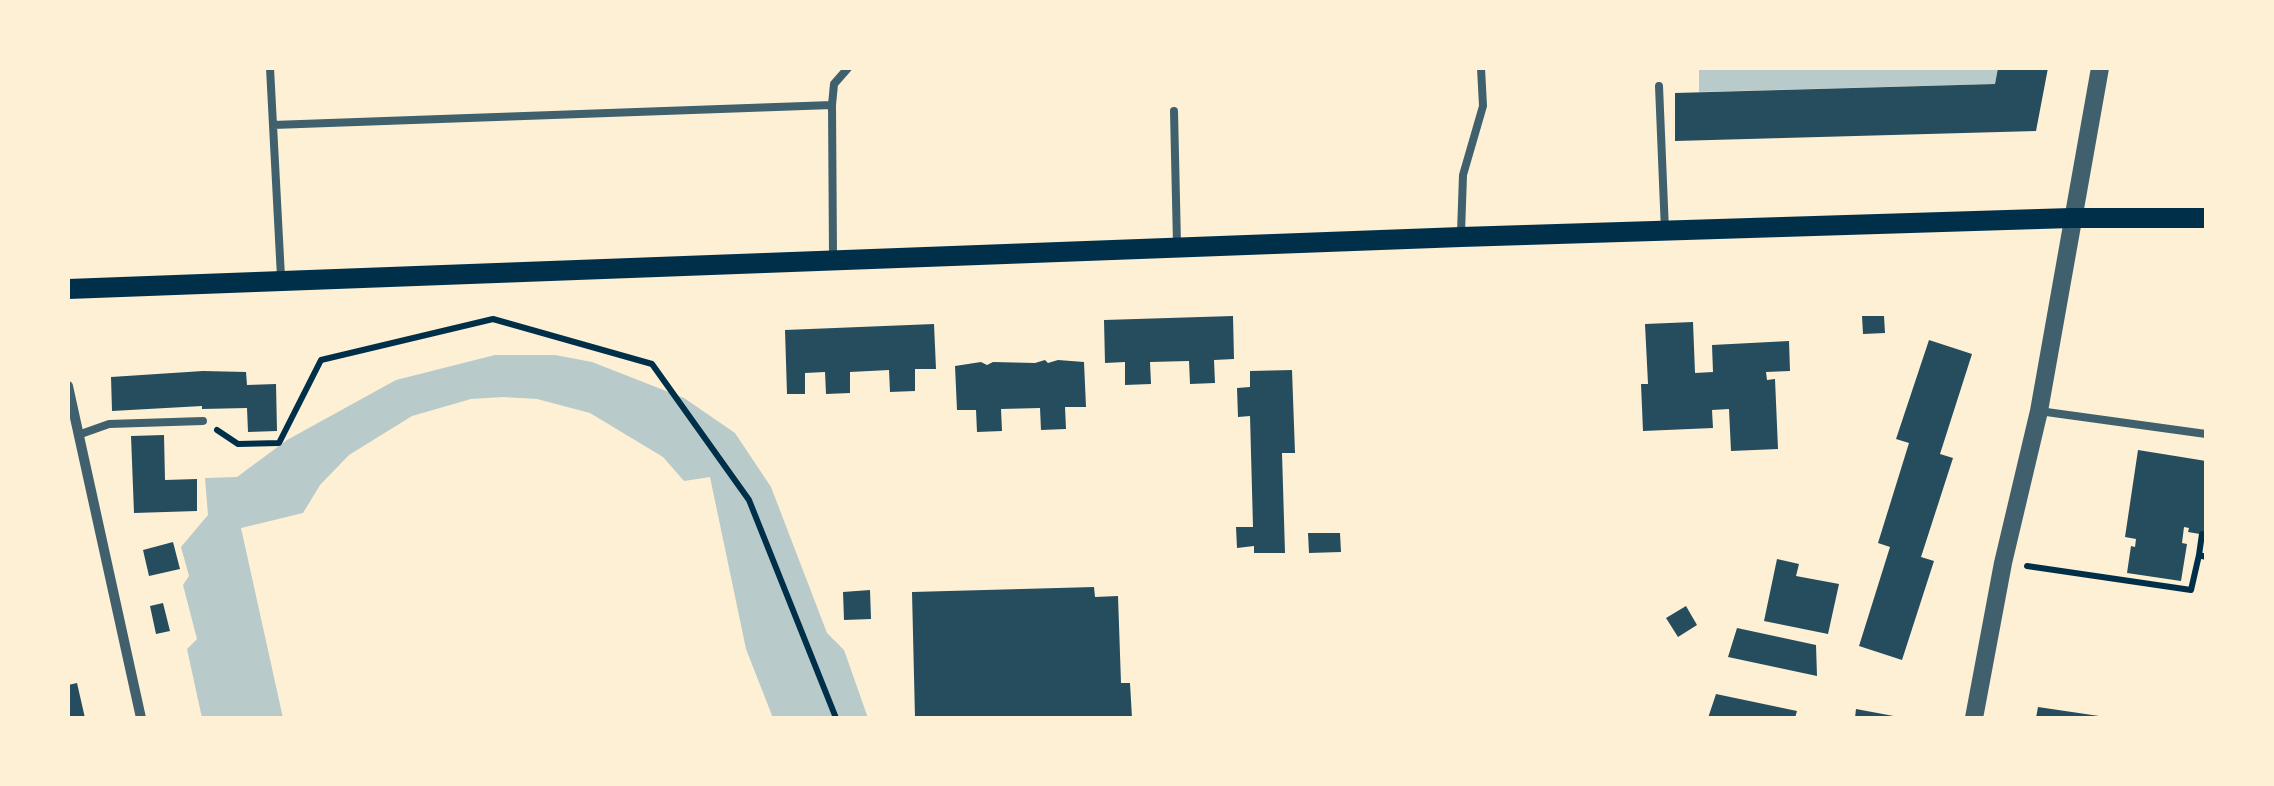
<!DOCTYPE html>
<style>
body{margin:0}
#map{position:relative;width:2274px;height:786px;overflow:hidden;background:#fdf0d5;font-family:Inter,sans-serif}
canvas{display:block}
.frame{position:absolute;inset:0;border:70px solid #fdf0d5;pointer-events:none}
</style>
<div id="map">
<canvas width="2274" height="786"></canvas>
<div class="frame"></div>
</div>
<script>
const context = document.querySelector('canvas').getContext('2d');
context.lineJoin = 'round';
function fillPath(path, color) {
  context.fillStyle = color;
  context.fill(path, 'evenodd');
}
function shape(rows) {
  const path = new Path2D();
  for (const r of rows) {
    path.moveTo(r[0], r[1]);
    for (let i = 2; i < r.length; i += 2) path.lineTo(r[i], r[i + 1]);
  }
  return path;
}
function trace(path, color, width, dash) {
  context.strokeStyle = color;
  context.lineWidth = width;
  context.lineCap = dash ? 'butt' : 'round';
  context.setLineDash(dash || []);
  context.stroke(path);
}
fillPath(shape([
 [1699,68,1998,68,1995,84,1699,92],
 [495,355,555,355,592,362,684,398,735,433,771,487,827,633,844,650,868,718,773,718,746,649,710,477,684,481,663,457,590,413,537,399,503,397,471,399,412,416,349,455,320,485,303,513,241,528,283,718,202,718,187,649,197,639,183,585,189,576,181,547,208,515,205,478,237,477,287,440,396,380]
]), '#b9caca');
fillPath(shape([
 [1998,68,2048,68,2036,131,1675,141,1675,93,1995,84],
 [1233,316,1234,359,1214,360,1215,383,1190,384,1189,361,1150,362,1151,384,1125,385,1125,362,1105,363,1104,320],
 [1862,316,1884,316,1885,333,1863,334],
 [1693,322,1695,373,1713,372,1712,345,1789,341,1790,371,1766,372,1767,380,1775,379,1778,449,1731,451,1729,409,1712,410,1713,428,1643,431,1641,384,1648,384,1645,324],
 [934,324,936,369,915,369,915,391,890,392,889,370,850,372,850,393,826,394,825,372,805,373,805,394,787,394,785,330],
 [1929,340,1972,354,1940,454,1953,458,1921,557,1934,561,1902,660,1859,646,1890,547,1878,543,1909,443,1896,439],
 [1045,360,1048,363,1058,360,1084,362,1086,407,1065,407,1066,429,1041,430,1040,408,1001,409,1002,431,977,432,976,410,957,410,955,366,981,362,987,365,993,362,1035,363],
 [1292,370,1295,453,1282,453,1285,553,1254,553,1254,546,1237,548,1236,527,1253,527,1250,416,1238,417,1237,388,1250,387,1250,371],
 [203,371,246,372,247,385,276,384,277,431,248,432,247,408,202,409,202,406,112,411,111,377],
 [164,435,165,480,197,479,197,511,134,513,131,436],
 [2138,450,2206,461,2206,535,2188,532,2189,528,2184,527,2182,543,2187,544,2181,581,2127,573,2131,546,2135,547,2136,539,2125,537],
 [1308,533,1340,533,1341,552,1309,553],
 [173,542,180,569,149,576,143,550],
 [1777,559,1799,564,1796,576,1839,584,1828,634,1764,621],
 [1094,587,1095,597,1118,596,1121,683,1130,683,1132,718,915,718,912,592],
 [870,590,871,619,844,620,843,592],
 [163,603,170,631,156,634,150,606],
 [1686,606,1697,625,1678,637,1666,618],
 [1737,628,1816,645,1817,676,1728,657],
 [77,683,85,718,68,718,68,685],
 [1716,694,1797,711,1795,718,1708,718],
 [2038,707,2099,716,2099,718,2036,718],
 [1856,709,1899,717,1899,718,1855,718]
]), '#264d5e');
trace(shape([
 [217,430,238,444,279,443,321,360,493,319,652,364,749,500,836,718],
 [2199,555,2202,534],
 [2027,566,2191,590,2199,555,2206,557]
]), '#003049', 6);
trace(shape([
 [270,68,281,277],
 [1659,86,1665,231],
 [1174,111,1177,244],
 [273,125,832,105],
 [1461,233,1463,175,1483,106,1481,68],
 [833,257,832,105,834,84,848,68],
 [2039,411,2206,434],
 [78,435,109,424,203,421]
]), '#3f606c', 8);
trace(shape([
 [68,386,141,718]
]), '#3f606c', 10);
trace(shape([
 [1974,718,2003,563,2039,411,2100,68]
]), '#3f606c', 18);
trace(shape([
 [68,289,1461,237,2071,218,2206,218]
]), '#003049', 20);
</script>
